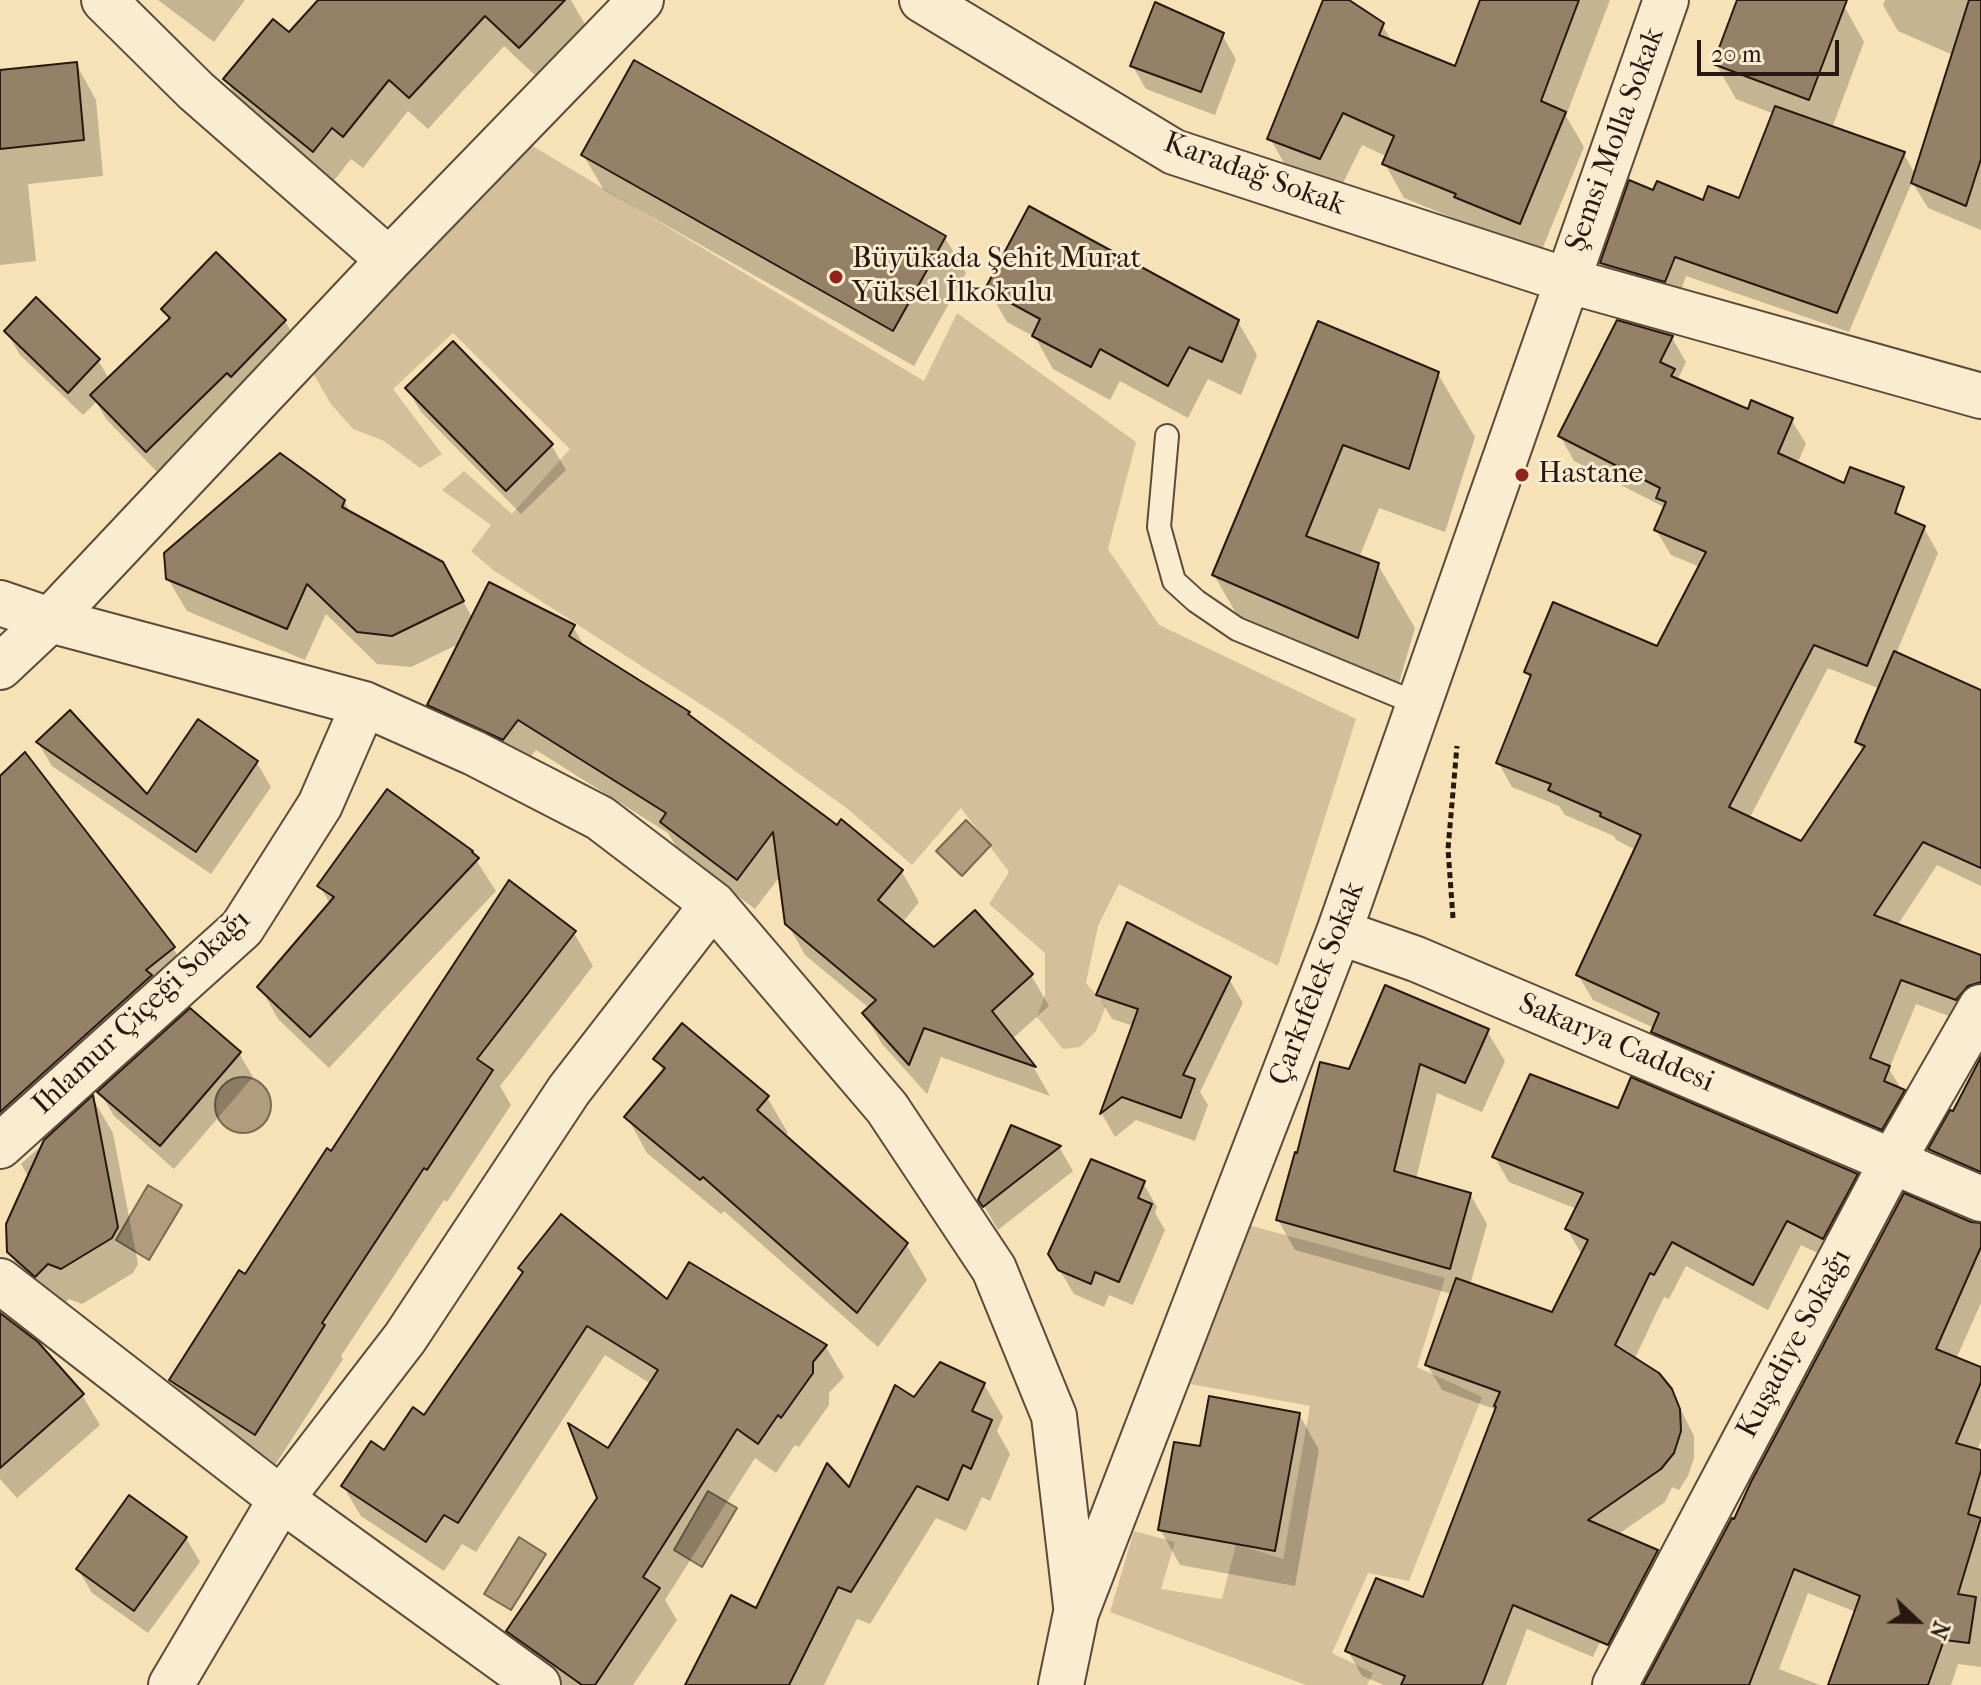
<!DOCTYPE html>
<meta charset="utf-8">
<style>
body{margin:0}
#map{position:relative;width:1981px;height:1685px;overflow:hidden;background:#f7e1b6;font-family:"IM FELL French Canon",serif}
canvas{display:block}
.north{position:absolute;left:1877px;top:1581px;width:80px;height:80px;-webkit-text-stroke:6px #faecd0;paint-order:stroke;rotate:112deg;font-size:22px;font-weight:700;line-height:32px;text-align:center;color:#281811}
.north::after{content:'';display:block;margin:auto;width:28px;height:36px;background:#281811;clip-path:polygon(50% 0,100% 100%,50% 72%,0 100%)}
.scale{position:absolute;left:1697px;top:40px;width:142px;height:36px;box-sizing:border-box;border:4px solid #281811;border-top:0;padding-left:10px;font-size:24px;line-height:28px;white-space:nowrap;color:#281811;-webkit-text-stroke:6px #faecd0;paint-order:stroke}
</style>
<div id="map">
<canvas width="1981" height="1685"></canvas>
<div class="north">N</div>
<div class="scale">20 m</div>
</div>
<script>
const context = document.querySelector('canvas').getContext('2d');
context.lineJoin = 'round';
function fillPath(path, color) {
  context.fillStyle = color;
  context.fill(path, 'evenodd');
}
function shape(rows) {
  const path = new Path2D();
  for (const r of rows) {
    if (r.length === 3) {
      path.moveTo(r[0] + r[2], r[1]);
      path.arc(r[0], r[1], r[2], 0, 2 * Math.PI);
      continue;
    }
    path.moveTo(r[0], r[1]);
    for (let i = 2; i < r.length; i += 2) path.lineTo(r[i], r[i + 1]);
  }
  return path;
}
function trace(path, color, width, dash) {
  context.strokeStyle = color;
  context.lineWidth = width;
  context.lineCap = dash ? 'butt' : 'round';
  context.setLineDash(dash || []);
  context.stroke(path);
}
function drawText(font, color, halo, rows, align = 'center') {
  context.font = font + ' "IM FELL French Canon",serif';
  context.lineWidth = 6;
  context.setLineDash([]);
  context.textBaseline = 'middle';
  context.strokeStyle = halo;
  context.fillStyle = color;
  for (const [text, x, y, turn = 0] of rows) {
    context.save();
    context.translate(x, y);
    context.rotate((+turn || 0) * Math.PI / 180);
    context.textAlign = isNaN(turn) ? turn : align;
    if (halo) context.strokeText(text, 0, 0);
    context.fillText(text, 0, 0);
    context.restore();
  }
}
fillPath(shape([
 [526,142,924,381,957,313,1136,442,1108,549,1159,625,1356,719,1278,966,1119,884,1098,926,1086,983,1106,1006,1096,1031,1080,1047,1063,1049,1037,1017,1045,995,1045,953,989,904,1009,872,961,808,912,865,849,810,725,720,493,570,471,551,491,525,442,490,464,471,512,514,570,449,453,333,393,389,442,454,420,468,384,441,353,429,331,404,313,373],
 [1248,1225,1445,1278,1417,1367,1482,1397,1409,1581,1368,1573,1332,1653,1373,1673,1367,1685,1306,1685,1110,1612,1134,1531,1175,1542,1161,1589,1222,1599,1236,1544,1283,1559,1310,1406,1190,1384]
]), '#d4bf9a');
const water = shape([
 [966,820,991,845,962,876,936,851,966,820],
 [243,1105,28],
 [148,1185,182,1205,149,1260,116,1240,148,1185],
 [708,1491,737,1508,702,1567,674,1550,708,1491],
 [519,1537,546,1554,511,1610,484,1594,519,1537]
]);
fillPath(water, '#b19d7e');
trace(water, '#7a6852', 2);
fillPath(shape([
 [158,0,245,0,214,42],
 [320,0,571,0,587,28,539,79,504,46,428,129,408,111,363,168,351,159,332,183,244,112,226,79,289,35],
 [1325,0,1345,0,1382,25,1393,43,1457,69,1482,0,1610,0,1566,116,1584,147,1539,257,1476,231,1473,226,1404,198,1385,164,1388,157,1362,145,1339,191,1289,172,1270,138],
 [1740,0,1827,0,1844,6,1864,42,1832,128,1904,154,1915,174,1953,55,1898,31,1883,5,1885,0,1981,0,1981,230,1928,208,1912,182,1849,332,1686,276,1677,302,1614,284,1602,263,1654,193,1704,202,1740,200,1774,114,1736,99,1716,64],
 [1222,35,1236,59,1215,115,1146,89,1132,65],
 [76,64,96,100,103,176,28,184,36,261,0,265,0,72],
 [583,155,945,238,966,273,914,366,604,190],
 [988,289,1238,322,1257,355,1241,395,1208,379,1188,418,1120,381,1110,400,1053,369,1035,337,1007,322],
 [163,309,285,321,299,345,160,475,106,419,96,402,83,415,20,355,6,331,98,360,109,379,170,321],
 [1319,323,1438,374,1475,437,1445,532,1379,508,1359,558,1378,565,1415,628,1394,700,1251,639,1214,575],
 [1672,338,1686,362,1678,379,1680,382,1749,412,1791,419,1806,444,1797,464,1896,508,1902,518,1924,528,1938,553,1896,654,1981,692,1981,886,1937,865,1897,926,1972,981,1981,982,1981,1012,1971,1024,1916,1004,1889,1069,1918,1116,1896,1154,1667,1056,1653,1031,1654,1028,1593,1000,1578,975,1636,850,1616,840,1614,836,1565,815,1559,806,1512,787,1498,762,1531,680,1526,672,1658,648,1700,567,1671,555,1656,530,1665,510,1662,506,1574,461,1560,436],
 [1828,668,1880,689,1857,742,1863,752,1802,844,1749,819],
 [453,344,552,446,566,470,521,514,421,412,407,388],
 [344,501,351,514,442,564,473,619,573,627,587,650,688,714,691,719,837,828,902,872,919,902,902,923,934,950,1031,975,1049,1006,1012,1039,1034,1068,1050,1096,941,1057,927,1094,882,1044,864,1013,869,1008,805,955,787,923,781,875,755,909,680,853,668,833,536,750,521,769,447,736,430,705,461,643,411,667,377,664,326,614,305,660,187,611,168,579],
 [38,743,147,798,257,763,271,787,211,874,52,766],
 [0,781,173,948,188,974,0,1149],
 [474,857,496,891,329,1068,278,1019,260,987,330,904,320,886],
 [574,933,593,966,500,1086,511,1105,447,1202,444,1200,341,1356,343,1359,274,1467,190,1413,171,1380,331,1154],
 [1229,979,1243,1003,1200,1092,1208,1105,1195,1141,1136,1120,1115,1137,1102,1114,1134,1026,1112,1019,1098,995],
 [1487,1031,1505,1061,1482,1112,1437,1093,1416,1179,1470,1194,1487,1224,1470,1285,1552,1314,1582,1255,1567,1229,1577,1209,1509,1182,1494,1156,1619,1111,1856,1175,1871,1201,1838,1263,1801,1245,1768,1310,1686,1266,1669,1299,1664,1297,1634,1360,1671,1390,1694,1436,1694,1458,1688,1476,1679,1490,1672,1487,1665,1502,1617,1535,1637,1562,1593,1657,1527,1629,1506,1685,1384,1685,1362,1676,1348,1651,1424,1600,1497,1410,1442,1390,1427,1365,1452,1294,1295,1250,1278,1220,1350,1071],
 [239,1053,253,1077,174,1169,114,1116,100,1092],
 [656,1059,767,1097,788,1133,784,1137,906,1244,927,1280,878,1347,724,1211,721,1214,647,1153,627,1117,663,1072],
 [1981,1064,1981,1190,1945,1174,1930,1149,1954,1114],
 [93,1099,113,1133,138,1264,133,1273,82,1304,69,1299,57,1311,30,1288,9,1251,29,1178,21,1164],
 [1059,1147,1073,1171,998,1230,980,1199],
 [1143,1183,1157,1207,1155,1213,1165,1230,1133,1305,1109,1295,1104,1307,1074,1294,1050,1254],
 [1971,1224,1981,1225,1981,1303,1956,1359,1981,1369,1981,1440,1977,1451,1981,1452,1981,1667,1958,1664,1951,1685,1830,1685,1856,1612,1808,1593,1779,1669,1820,1685,1645,1685,1735,1522],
 [689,1265,826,1347,844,1377,829,1393,829,1405,799,1447,795,1445,776,1473,755,1458,665,1600,677,1620,633,1685,559,1685,526,1662,509,1631,599,1498,608,1451,651,1384,605,1355,476,1552,462,1544,444,1571,361,1516,343,1486,385,1453,425,1418,524,1273,521,1268,667,1302],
 [0,1316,82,1395,100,1425,17,1498,0,1479],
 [984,1384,1003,1417,997,1431,1010,1454,990,1501,982,1497,966,1531,936,1518,870,1624,857,1619,824,1685,688,1685,756,1611,849,1491,915,1400],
 [1299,1414,1319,1450,1295,1586,1180,1565,1160,1529,1201,1449],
 [186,1538,200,1562,148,1633,92,1593,78,1569]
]), '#0003');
const building = shape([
 [318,0,565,0,519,48,485,16,409,98,389,80,343,137,332,128,313,152,223,79,273,19,289,32,318,0],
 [1323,0,1349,0,1384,23,1379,35,1455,66,1480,0,1579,0,1541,101,1566,112,1520,224,1454,197,1456,194,1382,164,1394,136,1343,113,1320,159,1267,139,1323,0],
 [1737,0,1847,0,1809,100,1713,64,1737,0],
 [1969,0,1981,0,1981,159,1966,206,1911,183,1969,0],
 [1155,2,1224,33,1201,92,1130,66,1155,2],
 [634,60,946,236,893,331,581,155,634,60],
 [77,62,84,140,0,149,0,70,77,62],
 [1775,106,1905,152,1837,313,1675,257,1665,282,1600,263,1629,180,1653,190,1657,181,1703,200,1708,186,1739,198,1775,106],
 [1029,206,1239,320,1222,362,1189,347,1168,386,1100,349,1091,367,1032,336,1040,319,985,289,1029,206],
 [216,252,286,320,231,377,227,373,146,452,90,395,170,318,161,309,216,252],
 [36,297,100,359,68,393,4,331,36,297],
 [1617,320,1673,336,1660,362,1675,369,1671,376,1748,409,1751,400,1793,418,1778,453,1844,483,1850,467,1904,487,1895,513,1925,526,1867,666,1814,645,1729,807,1801,841,1865,746,1855,742,1894,651,1981,690,1981,868,1923,842,1874,915,1981,955,1981,982,1968,986,1956,1000,1901,980,1870,1058,1890,1066,1884,1081,1905,1090,1882,1130,1651,1032,1659,1013,1576,975,1641,835,1600,816,1601,813,1548,790,1551,784,1496,763,1531,675,1524,672,1553,602,1657,646,1706,552,1654,530,1666,502,1656,498,1660,488,1558,436,1617,320],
 [1318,321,1439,372,1409,469,1343,445,1306,536,1379,563,1358,638,1212,575,1318,321],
 [453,341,553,444,506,491,405,388,453,341],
 [280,453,345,500,342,507,443,562,464,601,392,636,357,632,307,584,287,629,166,579,164,553,280,453],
 [489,582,575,625,569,636,690,712,688,714,837,825,841,819,903,870,878,900,934,947,975,910,1033,974,992,1011,1036,1067,924,1028,909,1065,862,1013,876,1000,785,924,773,832,737,880,660,822,666,813,518,720,503,740,427,705,489,582],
 [70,710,147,794,198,719,258,761,196,852,36,742,70,710],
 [25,752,175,947,146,970,152,975,0,1112,0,776,25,752],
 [387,789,473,851,472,852,479,858,310,1037,257,987,334,897,317,886,387,789],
 [509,880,576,931,477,1059,493,1070,427,1170,424,1168,322,1323,325,1325,255,1435,169,1380,239,1270,245,1274,327,1148,331,1151,509,880],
 [1127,922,1231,977,1183,1075,1195,1079,1181,1118,1122,1097,1100,1114,1138,1009,1096,995,1127,922],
 [1385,985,1489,1029,1465,1083,1420,1064,1394,1171,1471,1193,1450,1269,1276,1220,1295,1152,1297,1153,1320,1062,1349,1069,1385,985],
 [190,1008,241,1052,160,1146,97,1092,190,1008],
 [682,1023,769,1096,757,1110,908,1243,857,1313,703,1177,700,1180,624,1117,665,1068,653,1059,682,1023],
 [1981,1057,1981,1172,1928,1149,1950,1110,1953,1111,1981,1057],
 [1530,1074,1618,1108,1631,1077,1858,1174,1823,1239,1787,1221,1753,1285,1672,1242,1654,1275,1650,1273,1615,1345,1659,1373,1672,1389,1680,1409,1681,1431,1674,1453,1661,1469,1588,1520,1658,1550,1608,1645,1513,1605,1482,1685,1401,1685,1405,1676,1345,1651,1376,1578,1423,1597,1496,1407,1494,1406,1500,1392,1425,1365,1456,1278,1552,1312,1588,1240,1565,1229,1583,1193,1492,1157,1530,1074],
 [93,1095,118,1227,112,1238,61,1269,48,1264,35,1277,7,1252,6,1224,44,1140,93,1095],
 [1011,1125,1061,1146,983,1207,978,1200,1011,1125],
 [1091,1159,1145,1181,1138,1198,1152,1204,1119,1282,1095,1272,1091,1284,1058,1270,1048,1254,1091,1159],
 [1904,1193,1971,1222,1981,1223,1981,1247,1936,1349,1981,1367,1981,1382,1956,1443,1981,1450,1981,1470,1968,1514,1981,1518,1958,1594,1976,1597,1969,1643,1944,1640,1928,1685,1828,1685,1860,1596,1794,1569,1749,1685,1643,1685,1732,1518,1734,1519,1751,1482,1904,1193],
 [561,1214,667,1299,689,1262,827,1345,813,1362,813,1373,781,1418,778,1415,758,1444,737,1429,643,1577,660,1588,595,1685,582,1685,506,1631,597,1498,568,1423,608,1448,658,1370,587,1326,458,1523,444,1515,426,1542,341,1486,371,1441,384,1450,413,1407,424,1415,523,1272,518,1268,561,1214],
 [0,1313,38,1342,84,1394,0,1468,0,1313],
 [940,1362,985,1383,972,1411,992,1420,971,1469,963,1465,948,1500,917,1486,851,1592,838,1587,789,1685,685,1685,731,1595,756,1608,827,1463,849,1487,895,1385,914,1397,940,1362],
 [1209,1396,1300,1413,1275,1551,1158,1530,1174,1442,1200,1446,1209,1396],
 [129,1495,187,1537,134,1611,76,1569,129,1495]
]);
fillPath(building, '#948167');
trace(building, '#281811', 2);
const service = shape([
 [1167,436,1159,527,1174,581,1196,601,1237,629,1418,704]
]);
const minor = shape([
 [104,0,196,91,389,260],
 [922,0,1174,152,1566,280,1981,396],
 [0,603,50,620,364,704,474,753,600,818,713,904,887,1108,994,1269,1054,1416,1076,1606],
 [0,667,50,620,389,260,641,0],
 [1339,932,1416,959,1981,1199],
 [0,1146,242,928,320,805,364,704],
 [0,1281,281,1499,538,1685],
 [171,1685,281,1499,405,1338,569,1090,713,904],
 [1061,1685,1076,1613,1339,932,1666,0],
 [1615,1685,1892,1162,1981,1007]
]);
trace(service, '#5c4a3a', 26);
trace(minor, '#5c4a3a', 48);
trace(shape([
 [1453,918,1448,849,1457,746]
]), '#281811', 5, [6, 4]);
trace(service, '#faecd0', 22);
trace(minor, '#faecd0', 44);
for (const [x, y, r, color] of [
 [836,277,8,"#8f2418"],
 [1522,475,8,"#8f2418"]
]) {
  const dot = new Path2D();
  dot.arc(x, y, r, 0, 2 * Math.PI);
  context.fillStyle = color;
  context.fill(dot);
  trace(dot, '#faecd0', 3);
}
drawText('30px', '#281811', '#faecd0', [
 ["Şemsi Molla Sokak",1616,140,-70],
 ["Karadağ Sokak",1254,175,20],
 ["Çarkıfelek Sokak",1318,984,-69],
 ["Ihlamur Çiçeği Sokağı",142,1013,-43],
 ["Sakarya Caddesi",1616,1044,23],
 ["Kuşadiye Sokağı",1795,1344,-62]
]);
drawText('30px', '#281811', '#faecd0', [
 ["Büyükada Şehit Murat",852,260],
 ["Yüksel İlkokulu",852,294],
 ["Hastane",1538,475]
], 'left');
</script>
